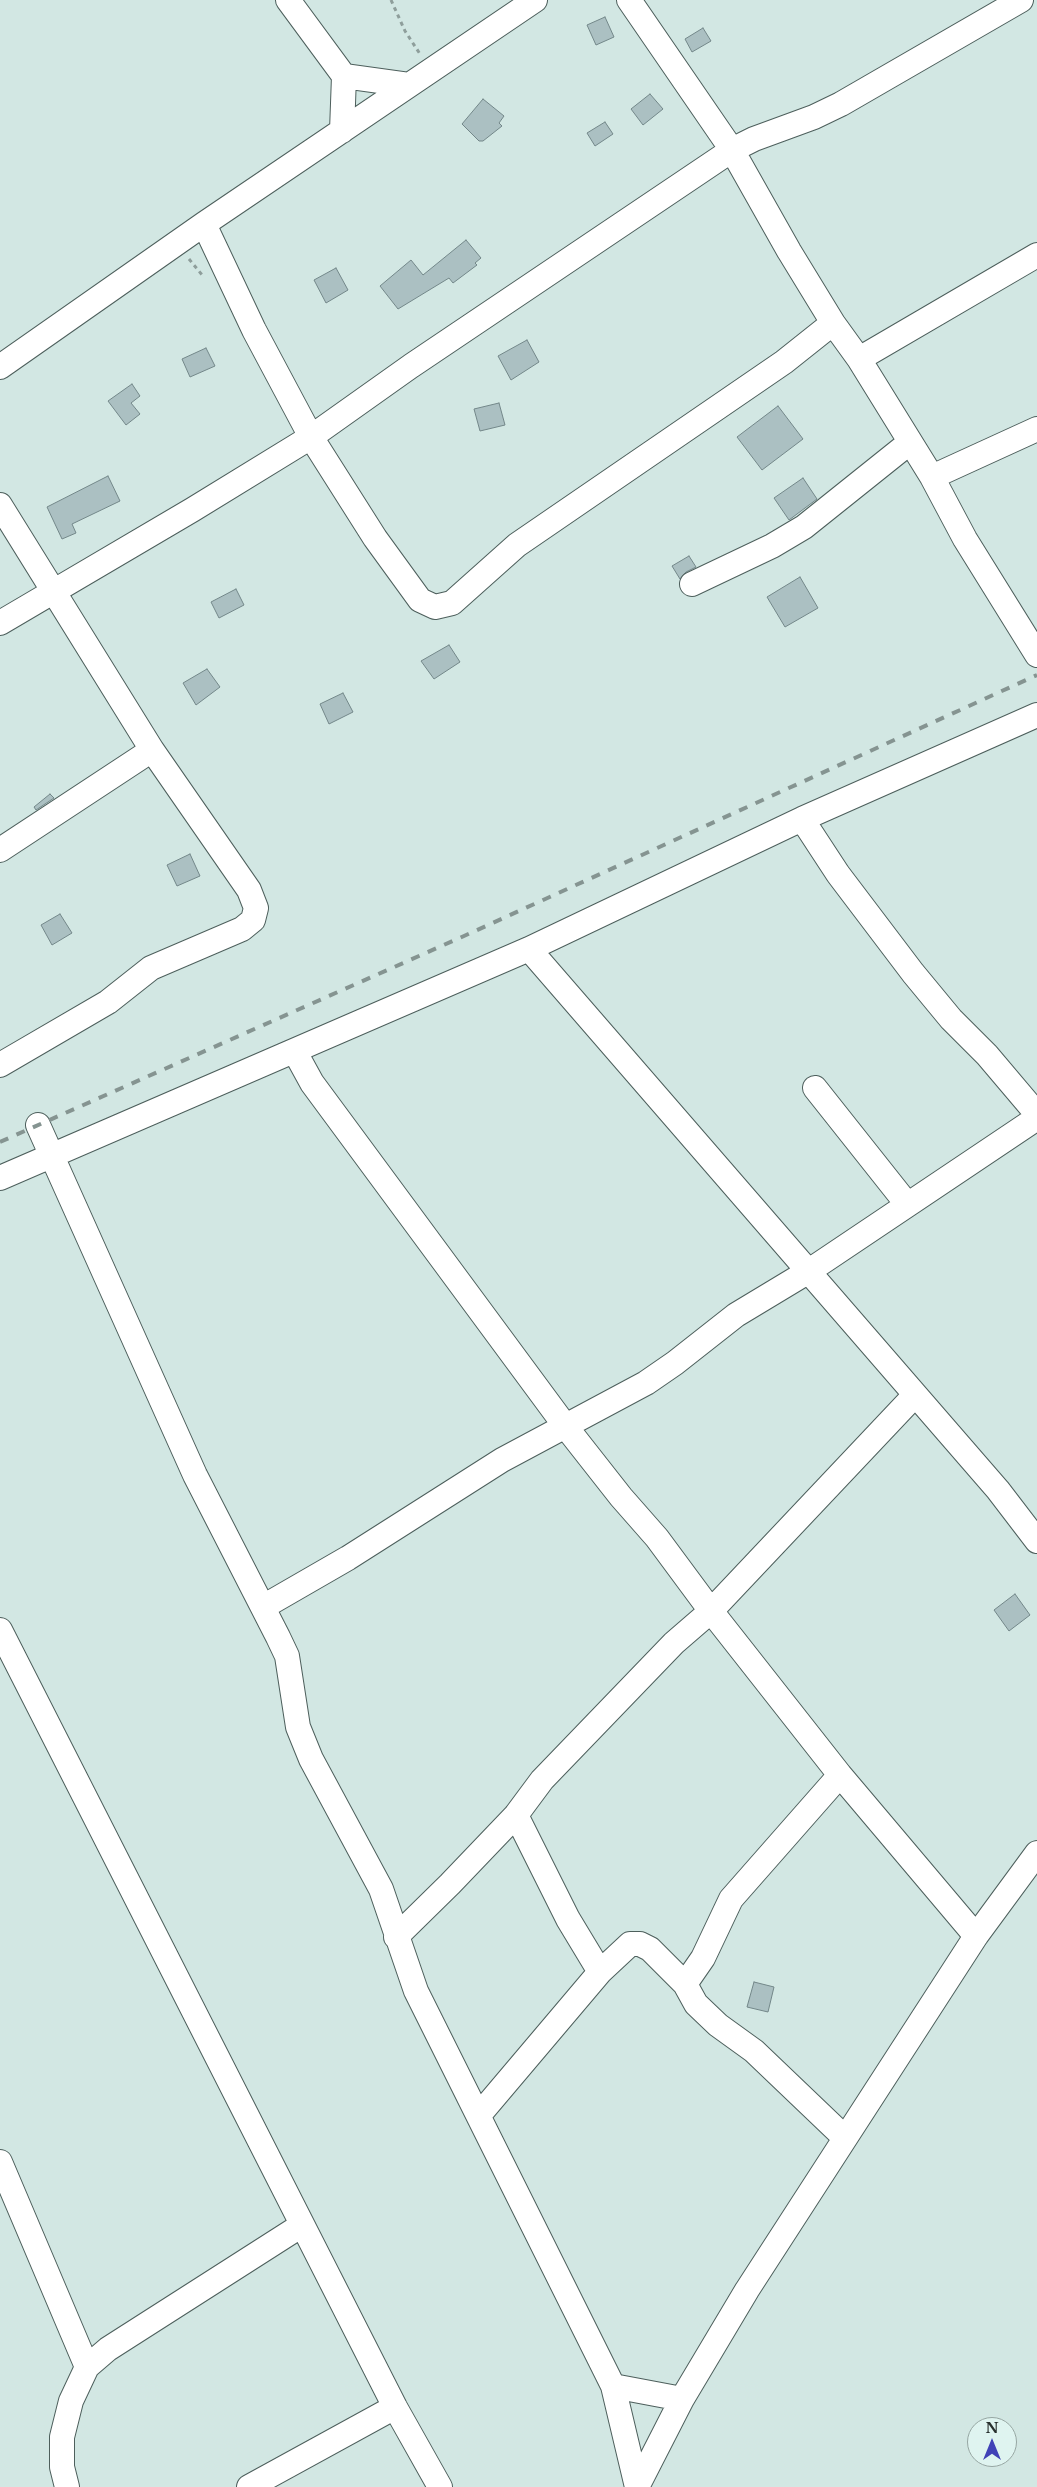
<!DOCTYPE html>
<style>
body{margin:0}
#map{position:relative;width:1037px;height:2487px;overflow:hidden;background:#d2e7e3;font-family:"Libre Baskerville",serif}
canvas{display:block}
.north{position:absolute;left:967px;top:2417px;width:50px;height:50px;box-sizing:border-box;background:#dff4f0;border:1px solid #96a6a2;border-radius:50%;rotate:0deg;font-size:14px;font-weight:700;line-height:20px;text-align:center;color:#28302e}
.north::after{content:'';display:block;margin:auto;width:18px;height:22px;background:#4142b7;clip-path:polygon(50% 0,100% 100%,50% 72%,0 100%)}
</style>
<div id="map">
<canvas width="1037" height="2487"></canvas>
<div class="north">N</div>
</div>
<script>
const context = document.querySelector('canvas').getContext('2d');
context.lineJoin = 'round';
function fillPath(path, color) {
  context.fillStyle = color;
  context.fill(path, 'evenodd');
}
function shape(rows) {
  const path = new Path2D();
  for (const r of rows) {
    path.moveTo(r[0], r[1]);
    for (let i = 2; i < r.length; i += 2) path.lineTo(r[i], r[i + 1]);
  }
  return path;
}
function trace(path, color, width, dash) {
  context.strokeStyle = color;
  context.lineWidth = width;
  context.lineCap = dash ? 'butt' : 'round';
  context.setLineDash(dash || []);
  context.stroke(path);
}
const building = shape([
 [605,17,614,37,596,45,587,25,605,17],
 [703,28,711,41,692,52,685,39,703,28],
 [650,94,663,109,643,125,631,109,650,94],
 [483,99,504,116,499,123,502,126,483,141,479,141,462,124,483,99],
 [605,122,613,134,595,146,587,133,605,122],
 [466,240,481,258,475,263,477,265,453,283,449,278,398,309,380,286,411,260,423,275,466,240],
 [336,268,348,290,326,303,314,280,336,268],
 [527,340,539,362,511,380,498,356,527,340],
 [206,348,215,366,190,377,182,359,206,348],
 [132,384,140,396,131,403,140,414,126,425,108,401,132,384],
 [499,403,505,425,480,431,474,409,499,403],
 [778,406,803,439,762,470,737,437,778,406],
 [108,476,120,501,72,524,76,533,62,539,47,507,108,476],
 [803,478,817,499,789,520,774,498,803,478],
 [689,556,696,567,686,572,680,579,672,566,689,556],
 [800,577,818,608,785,627,767,597,800,577],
 [236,589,244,605,219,618,211,602,236,589],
 [449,645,460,662,434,679,421,661,449,645],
 [207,669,220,687,196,705,183,683,207,669],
 [343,693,353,712,329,724,320,704,343,693],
 [50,794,54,798,36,810,34,807,50,794],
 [190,854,200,876,177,886,167,865,190,854],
 [60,914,72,933,52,945,41,925,60,914],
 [1015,1594,1030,1615,1009,1631,994,1610,1015,1594],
 [754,1982,774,1987,768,2012,747,2007,754,1982]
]);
fillPath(building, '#abc0c2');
trace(building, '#738789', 1);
const minor = shape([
 [288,0,344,76,342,131],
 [629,0,732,150,789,251,833,323,859,359,932,477,965,539,1037,655],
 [344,76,409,85],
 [204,224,254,330,311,437,375,538,420,600,435,607,452,603,517,545,784,362,833,323],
 [859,359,1037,255],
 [0,367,204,224,535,0],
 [932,477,1037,429],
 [0,505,152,750,249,890,256,908,253,920,242,929,151,968,108,1002,0,1065],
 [692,584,772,546,804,527,909,443],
 [0,623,192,510,311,437,411,366,732,150,754,139,814,117,841,104,1021,0],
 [802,819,838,874,913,973,951,1019,987,1055,1037,1114],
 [0,850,152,750],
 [529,949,998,1490,1037,1541],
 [295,1052,312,1083,566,1427,621,1497,657,1538,711,1611,840,1775,976,1936],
 [815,1088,907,1204],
 [38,1125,195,1475,278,1637,287,1656,298,1727,311,1759,381,1889,416,1991,613,2386,637,2487],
 [0,1178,529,949,802,819,1037,715],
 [263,1607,348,1558,502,1460,646,1383,675,1363,736,1315,809,1271,1037,1118],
 [0,1630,395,2407,440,2487],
 [396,1937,450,1884,516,1815,542,1780,674,1643,711,1611,915,1395],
 [600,1972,630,1944,640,1944,650,1949,685,1984,696,2004,718,2025,754,2051,844,2137],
 [685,1984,703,1958,731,1899,840,1775],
 [479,2115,600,1972,568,1919,516,1815],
 [0,2162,87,2367],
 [613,2386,682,2399],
 [67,2487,62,2467,62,2437,71,2401,87,2367,108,2349,302,2225],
 [249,2487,395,2407],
 [637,2487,682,2399,747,2290,976,1936,1037,1853]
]);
trace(minor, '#4d5f5c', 26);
trace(shape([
 [391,0,405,31,420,54],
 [189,259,203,276]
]), '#8e9e9b', 3, [4, 4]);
trace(minor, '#fff', 24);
trace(shape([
 [0,1142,464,936,1037,675]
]), '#859491', 4, [9, 9]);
</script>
